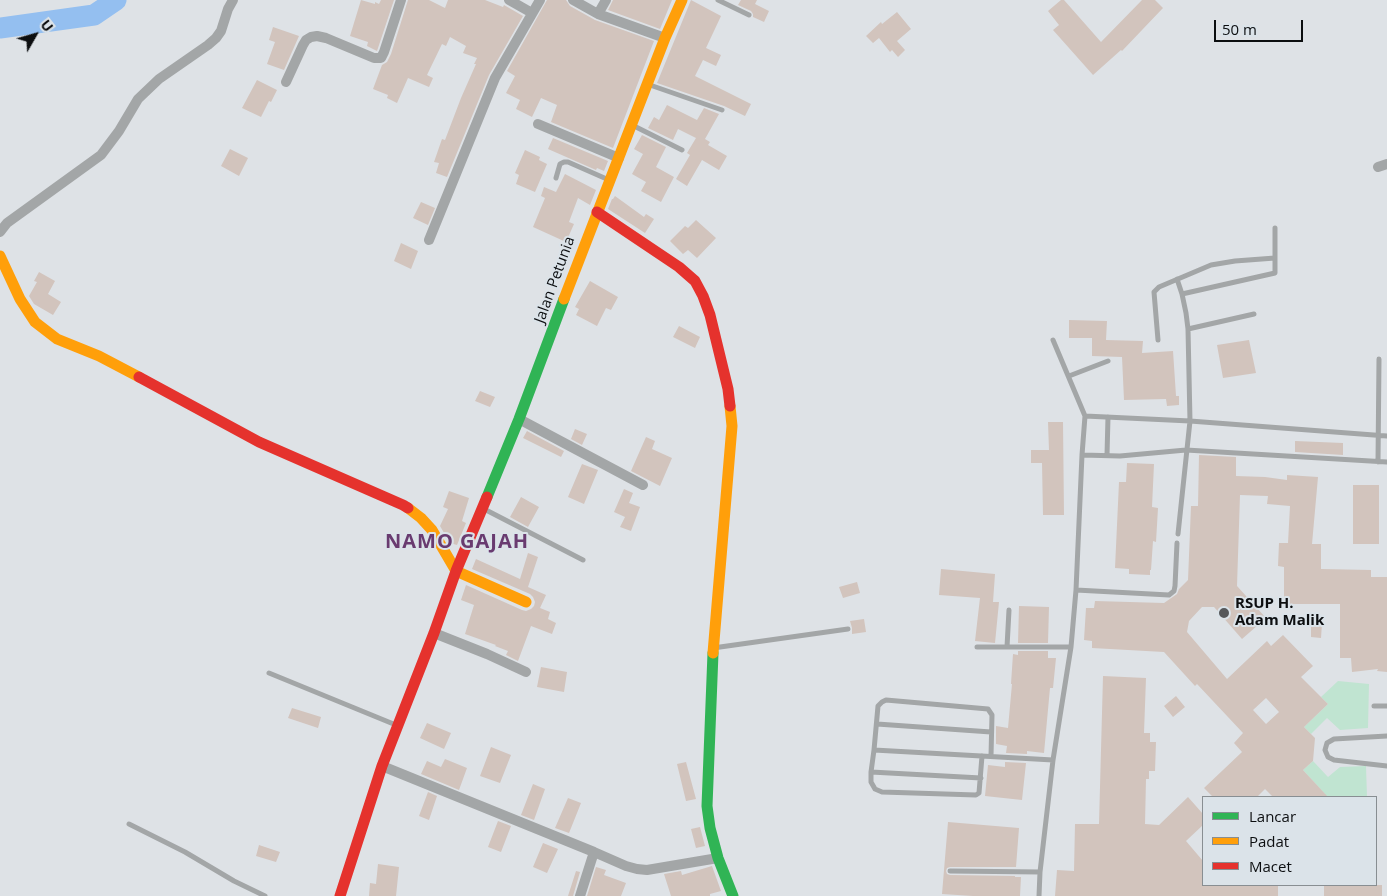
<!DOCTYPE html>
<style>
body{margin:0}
#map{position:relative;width:1387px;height:896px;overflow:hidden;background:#dee2e6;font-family:"Open Sans",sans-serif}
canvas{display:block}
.legend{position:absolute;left:1202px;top:796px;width:175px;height:90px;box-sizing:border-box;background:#dbe3e9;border:1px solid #888e92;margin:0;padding:6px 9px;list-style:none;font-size:15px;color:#0c0e10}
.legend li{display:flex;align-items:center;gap:10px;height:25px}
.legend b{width:25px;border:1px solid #888e92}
.north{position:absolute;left:10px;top:10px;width:50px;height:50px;-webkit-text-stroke:4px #dbe3e9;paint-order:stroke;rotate:52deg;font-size:14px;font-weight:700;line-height:20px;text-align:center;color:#0c0e10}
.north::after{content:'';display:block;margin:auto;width:18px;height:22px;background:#0c0e10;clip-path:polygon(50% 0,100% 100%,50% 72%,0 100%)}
.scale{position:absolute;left:1214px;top:20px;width:89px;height:22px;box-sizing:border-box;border:2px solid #0c0e10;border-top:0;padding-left:6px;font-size:15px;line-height:18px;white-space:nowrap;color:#0c0e10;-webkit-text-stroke:4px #dbe3e9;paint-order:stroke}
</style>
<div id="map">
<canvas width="1387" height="896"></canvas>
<ul class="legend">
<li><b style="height:6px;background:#30b455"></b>Lancar</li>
<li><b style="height:6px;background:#ff9f0a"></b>Padat</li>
<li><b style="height:6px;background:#e5322d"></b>Macet</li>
</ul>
<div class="north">U</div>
<div class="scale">50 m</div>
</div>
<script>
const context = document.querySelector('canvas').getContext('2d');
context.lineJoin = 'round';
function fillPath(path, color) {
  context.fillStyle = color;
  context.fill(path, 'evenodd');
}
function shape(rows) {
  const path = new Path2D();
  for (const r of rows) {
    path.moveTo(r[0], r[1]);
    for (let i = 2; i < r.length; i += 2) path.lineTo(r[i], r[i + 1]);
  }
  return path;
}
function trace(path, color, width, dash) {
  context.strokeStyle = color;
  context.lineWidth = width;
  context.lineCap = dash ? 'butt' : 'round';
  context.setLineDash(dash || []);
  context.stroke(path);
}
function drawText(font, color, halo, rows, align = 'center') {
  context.font = font + ' "Open Sans",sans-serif';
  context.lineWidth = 4;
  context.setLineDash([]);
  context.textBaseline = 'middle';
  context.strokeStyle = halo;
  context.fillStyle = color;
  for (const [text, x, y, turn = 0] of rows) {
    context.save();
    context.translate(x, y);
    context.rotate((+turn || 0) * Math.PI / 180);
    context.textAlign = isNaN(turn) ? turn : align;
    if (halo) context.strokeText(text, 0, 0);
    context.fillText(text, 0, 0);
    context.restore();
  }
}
fillPath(shape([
 [1338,681,1369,684,1368,728,1340,730,1327,718,1311,734,1304,727,1328,704,1321,697],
 [1313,761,1328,777,1340,767,1366,766,1367,797,1321,797,1325,794,1303,770]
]), '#c0e4d1');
trace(shape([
 [0,28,94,15,116,0]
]), '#94bff0', 21);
fillPath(shape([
 [361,0,375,4,375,2,379,4,381,0,394,0,377,51,367,46,368,42,350,36],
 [408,0,429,0,445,8,448,0,485,0,503,7,504,5,523,16,489,75,447,177,436,173,439,163,434,162,442,139,445,140,461,98,476,64,474,64,477,58,463,53,466,46,450,37,446,46,442,44,427,75,433,78,429,87,408,78,397,103,387,98,388,95,373,89,382,65,387,62,391,54],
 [547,0,566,0,570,6,595,20,654,41,613,148,551,122,557,105,541,98,532,117,516,109,520,100,506,93,515,76,507,71],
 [613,0,672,0,660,29,608,10],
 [691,0,721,16,706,48,721,55,716,66,703,60,695,76,751,104,745,116,724,106,657,83],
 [741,0,757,0,755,4,769,11,764,22,753,17,753,14,751,11,738,5],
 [1061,0,1064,0,1101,42,1142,0,1155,0,1163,8,1122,51,1121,50,1093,75,1053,30,1059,25,1048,11],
 [897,12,911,29,897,41,905,50,898,57,892,50,890,52,879,38,873,43,866,36,881,22,882,24],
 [273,27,299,36,284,70,267,64,275,42,269,40],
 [257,80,277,90,271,102,269,101,261,117,242,108],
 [667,105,697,120,704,108,719,114,705,139,710,142,708,145,727,156,719,170,702,160,687,186,676,179,690,155,687,153,696,138,678,129,673,140,648,128,654,117,659,120],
 [642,135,666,147,656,167,674,177,661,202,641,191,646,182,632,174,643,154,634,149],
 [553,138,608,161,604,171,597,168,596,170,548,149],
 [230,149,248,158,239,176,221,166],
 [525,150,540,157,539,160,547,164,535,192,516,184,519,175,515,173],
 [565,174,596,190,590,205,578,198,569,222,574,224,566,242,533,227,545,198,541,196,544,187,556,192],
 [615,196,644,217,646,214,654,219,645,233,608,209,612,199,613,199],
 [421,202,435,208,428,225,413,218],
 [696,220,716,238,697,258,688,250,683,254,670,241,685,226,688,228],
 [401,243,418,251,411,269,394,261],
 [39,272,55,281,48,294,61,302,53,315,34,304,29,296,37,282,34,281],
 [590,281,618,297,611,310,606,308,597,326,576,315,579,309,575,307],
 [1069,320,1107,321,1106,340,1143,341,1142,353,1173,351,1176,396,1179,396,1179,405,1167,406,1166,399,1124,400,1122,357,1092,356,1092,338,1069,338],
 [679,326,700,337,695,348,673,337],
 [1249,340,1256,373,1223,378,1217,345],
 [480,391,495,397,490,407,475,401],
 [1048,422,1063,422,1064,515,1043,515,1042,463,1031,463,1031,450,1049,450],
 [575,429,587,434,582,445,571,439],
 [527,431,564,451,561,457,523,438],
 [646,437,655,441,652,449,672,458,660,486,631,471],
 [1295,441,1343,443,1343,455,1295,452],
 [1199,455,1236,457,1236,476,1265,477,1287,480,1287,475,1318,477,1312,544,1321,544,1321,569,1371,570,1371,577,1387,577,1387,672,1377,671,1378,669,1352,672,1351,658,1340,658,1340,604,1284,604,1284,567,1278,566,1279,543,1288,543,1290,506,1267,504,1268,496,1240,495,1237,586,1266,618,1242,639,1214,607,1202,607,1189,621,1187,632,1227,679,1267,641,1271,646,1283,635,1313,666,1301,677,1328,704,1304,727,1315,738,1313,761,1303,770,1328,797,1273,797,1265,789,1257,797,1213,797,1204,788,1242,752,1234,743,1243,733,1197,684,1195,686,1164,652,1092,648,1092,641,1084,640,1086,608,1094,608,1095,601,1164,603,1177,594,1179,589,1188,580,1191,506,1198,506],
 [1266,698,1279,712,1266,724,1253,710],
 [1127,463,1154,464,1152,507,1158,508,1156,542,1153,541,1151,570,1150,570,1150,575,1129,574,1129,569,1115,568,1119,482,1126,482],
 [582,464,598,470,584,504,568,497],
 [1353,485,1379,485,1379,544,1353,544],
 [624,489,633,493,629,503,640,507,631,531,620,527,625,517,614,512],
 [449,491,469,498,462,521,466,523,457,545,450,543,440,526,448,509,443,507],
 [521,497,539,507,528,527,510,517],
 [528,553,538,557,528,587,546,595,540,608,550,612,548,619,556,623,552,634,531,626,518,661,506,655,508,651,495,646,496,645,465,634,474,605,461,600,466,585,522,610,526,611,531,609,534,606,535,602,533,597,530,594,472,569,476,559,520,579],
 [941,569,995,574,993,602,999,602,995,643,975,641,980,598,939,595],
 [857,582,860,593,843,598,839,587],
 [1019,606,1049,607,1048,643,1018,643],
 [864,619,866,632,852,634,852,628,850,621],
 [1311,623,1322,623,1321,638,1311,637],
 [1018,651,1048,651,1048,658,1056,658,1053,688,1050,688,1044,753,1027,751,1027,754,1006,753,1007,746,996,744,996,726,1008,728,1012,684,1011,684,1013,654,1018,655],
 [541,667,567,672,564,692,537,687],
 [1103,676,1146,678,1144,733,1150,733,1150,742,1156,742,1155,771,1149,771,1149,779,1146,779,1145,824,1159,825,1188,797,1203,814,1203,825,1186,841,1203,861,1203,885,1278,885,1278,896,1055,896,1057,870,1074,871,1075,824,1099,824],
 [1176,696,1185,707,1173,717,1164,706],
 [292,708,321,717,318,728,288,718],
 [427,723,451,733,444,749,420,738],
 [491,747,511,755,500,783,480,776],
 [445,759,467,768,459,790,421,774,427,761,441,767],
 [686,762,696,799,686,801,677,764],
 [1005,762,1026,763,1022,800,985,796,988,765,1005,767],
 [533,784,545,789,534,820,521,815],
 [428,792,437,796,429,820,419,816],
 [568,798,581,803,569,833,555,828],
 [498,821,511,826,501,852,488,847],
 [948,822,1019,828,1016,867,950,867,947,868,946,871,947,874,950,875,1015,876,1015,877,1021,877,1020,896,973,896,942,894],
 [700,827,705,846,696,848,691,829],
 [543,843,558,849,547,873,533,867],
 [259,845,280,852,276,862,256,856],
 [378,864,399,867,396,896,369,896,370,883,376,884],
 [712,866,721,891,710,894,710,896,671,896,664,874,681,871,682,875],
 [596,867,606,870,604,875,626,883,621,896,587,896],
 [576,871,580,872,573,896,568,896],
 [1324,885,1382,885,1382,896,1324,896]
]), '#d2c4bd');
trace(shape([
 [718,0,749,15],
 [647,84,722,110],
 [632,125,682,150],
 [556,178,560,164,564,162,568,162,609,180],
 [1177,279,1182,294,1186,313,1188,329,1190,421,1178,534],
 [1182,294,1275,273,1275,228],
 [1188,329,1254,314],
 [1158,340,1154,292,1159,287,1211,265,1235,261,1275,258],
 [1069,376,1108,361],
 [1085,416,1190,421,1387,436],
 [1082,455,1120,456,1186,450,1387,462],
 [1107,455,1108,417],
 [1378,462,1379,359],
 [484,509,583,560],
 [1076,590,1169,595,1174,591,1175,586,1177,543],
 [977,647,1071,647],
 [1007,647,1009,610],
 [713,648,848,629],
 [269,673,396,725],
 [1374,706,1387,706],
 [877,724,991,732],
 [1387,736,1334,739,1327,743,1325,750,1328,757,1334,760,1387,766],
 [874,750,871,772,871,782,875,789,882,792,976,795,979,793,982,756],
 [991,756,992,715,988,709,886,700,882,702,878,706,874,750,1053,760],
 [871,772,981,778],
 [129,824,185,852,234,881,265,896],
 [950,871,1040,872],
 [1039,896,1040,872,1053,760,1071,647,1076,590,1082,455,1085,416,1053,340]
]), '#a3a6a7', 5);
trace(shape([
 [509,0,532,13],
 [573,0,598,14,665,38],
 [598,14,606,0],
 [286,82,303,45,306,40,311,37,317,36,326,38,374,58,381,58,384,52,401,0],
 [538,124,619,158],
 [1378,167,1387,164],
 [0,232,7,223,101,155,119,131,138,99,159,79,208,45,216,38,221,31,228,9,233,0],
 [429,240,495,78,540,0],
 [519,419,643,485],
 [434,633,487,654,526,672],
 [382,766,594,852,626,866,637,869,647,870,718,858],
 [580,896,594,852]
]), '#a3a6a7', 10);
trace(shape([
 [487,497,519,419,564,299],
 [713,653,707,806,710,828,718,858,733,896]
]), '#30b455', 11);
trace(shape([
 [0,256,20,299,35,322,57,339,99,356,139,377],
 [564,299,665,38,682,0],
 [408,508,421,518,432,530,456,571,526,602],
 [713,653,732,426,730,406]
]), '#ff9f0a', 11);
trace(shape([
 [597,212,679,267,695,281,703,296,710,315,728,389,730,406],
 [139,377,259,442,403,505,408,508],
 [340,896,382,766,434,633,456,571,487,497]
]), '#e5322d', 11);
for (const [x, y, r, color] of [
 [1224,613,6,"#56585b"]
]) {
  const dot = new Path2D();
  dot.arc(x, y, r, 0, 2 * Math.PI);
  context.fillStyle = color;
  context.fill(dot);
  trace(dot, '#dbe3e9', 2);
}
drawText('15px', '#0c0e10', '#dbe3e9', [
 ["Jalan Petunia",555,280,-70]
]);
drawText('bold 15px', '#0c0e10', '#dbe3e9', [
 ["RSUP H.",1235,604],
 ["Adam Malik",1235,621]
], 'left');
context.letterSpacing = '1px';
drawText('bold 20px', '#693b70', '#dbe3e9', [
 ["NAMO GAJAH",457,542]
]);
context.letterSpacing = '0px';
</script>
